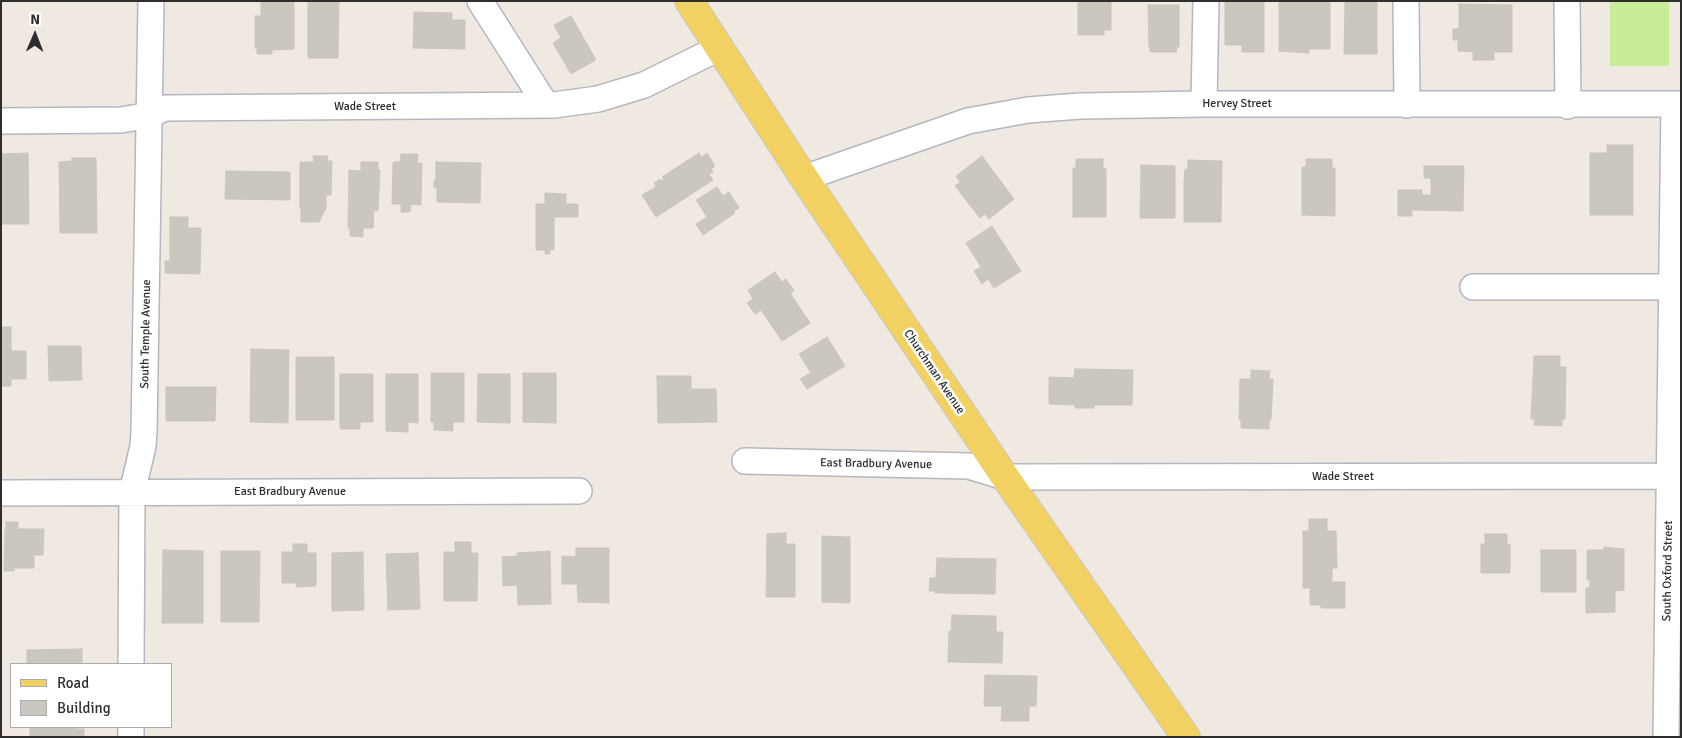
<!DOCTYPE html>
<style>
body{margin:0}
#map{position:relative;width:1682px;height:738px;overflow:hidden;background:#efe9e1;font-family:Signika,sans-serif}
canvas{display:block}
.frame{position:absolute;inset:0;border:2px solid #2e2e2e;pointer-events:none}
.legend{position:absolute;left:10px;top:663px;width:162px;height:65px;box-sizing:border-box;background:#fff;border:1px solid #ababab;margin:0;padding:6px 9px;list-style:none;font-size:15px;color:#2e2e2e}
.legend li{display:flex;align-items:center;gap:10px;height:25px}
.legend b{width:25px;border:1px solid #ababab}
.north{position:absolute;left:10px;top:10px;width:50px;height:50px;-webkit-text-stroke:4px #fff;paint-order:stroke;rotate:1deg;font-size:14px;font-weight:700;line-height:20px;text-align:center;color:#2e2e2e}
.north::after{content:'';display:block;margin:auto;width:18px;height:22px;background:#2e2e2e;clip-path:polygon(50% 0,100% 100%,50% 72%,0 100%)}
</style>
<div id="map">
<canvas width="1682" height="738"></canvas>
<div class="frame"></div>
<ul class="legend">
<li><b style="height:6px;background:#f2d163"></b>Road</li>
<li><b style="height:14px;background:#cbc7bf"></b>Building</li>
</ul>
<div class="north">N</div>
</div>
<script>
const context = document.querySelector('canvas').getContext('2d');
context.lineJoin = 'round';
function fillPath(path, color) {
  context.fillStyle = color;
  context.fill(path, 'evenodd');
}
function shape(rows) {
  const path = new Path2D();
  for (const r of rows) {
    path.moveTo(r[0], r[1]);
    for (let i = 2; i < r.length; i += 2) path.lineTo(r[i], r[i + 1]);
  }
  return path;
}
function trace(path, color, width, dash) {
  context.strokeStyle = color;
  context.lineWidth = width;
  context.lineCap = dash ? 'butt' : 'round';
  context.setLineDash(dash || []);
  context.stroke(path);
}
function drawText(font, color, halo, rows, align = 'center') {
  context.font = font + ' Signika,sans-serif';
  context.lineWidth = 5;
  context.setLineDash([]);
  context.textBaseline = 'middle';
  context.strokeStyle = halo;
  context.fillStyle = color;
  for (const [text, x, y, turn = 0] of rows) {
    context.save();
    context.translate(x, y);
    context.rotate((+turn || 0) * Math.PI / 180);
    context.textAlign = isNaN(turn) ? turn : align;
    if (halo) context.strokeText(text, 0, 0);
    context.fillText(text, 0, 0);
    context.restore();
  }
}
fillPath(shape([
 [1610,1,1669,1,1669,66,1610,66]
]), '#c9ec9a');
const building = shape([
 [261,1,294,1,294,49,272,50,272,54,257,54,257,48,255,48,255,16,261,16,261,1],
 [308,1,339,1,338,58,308,58,308,1],
 [1078,1,1111,1,1111,30,1104,30,1104,35,1078,35,1078,1],
 [1225,1,1264,1,1264,52,1242,52,1242,45,1225,45,1225,1],
 [1279,1,1330,1,1330,49,1309,49,1309,53,1279,51,1279,1],
 [1345,1,1377,1,1377,54,1344,54,1345,1],
 [1459,4,1512,5,1512,52,1494,52,1494,60,1473,60,1473,52,1458,51,1458,40,1453,40,1453,29,1459,29,1459,4],
 [1148,5,1179,5,1179,47,1176,47,1177,52,1150,52,1150,47,1149,47,1148,5],
 [414,12,452,13,452,20,465,20,465,49,413,48,414,12],
 [571,16,596,60,571,74,553,43,561,38,554,25,571,16],
 [1607,145,1633,145,1633,215,1590,215,1590,153,1607,153,1607,145],
 [28,153,29,224,1,224,1,154,28,153],
 [699,153,701,157,707,153,715,166,711,169,713,172,709,174,713,180,656,217,642,195,656,187,654,183,660,179,662,181,664,179,662,177,699,153],
 [401,154,418,154,417,163,422,163,421,205,411,204,410,212,401,212,401,204,392,204,393,162,400,162,401,154],
 [313,156,328,156,327,161,332,161,331,195,326,195,326,208,319,222,301,222,301,208,300,208,300,162,314,162,313,156],
 [982,156,1014,199,989,219,985,214,980,218,955,186,960,182,956,176,982,156],
 [72,158,96,158,97,233,60,233,59,162,72,161,72,158],
 [1076,159,1103,159,1103,168,1106,169,1106,217,1073,217,1073,168,1076,168,1076,159],
 [1306,159,1332,159,1332,168,1335,168,1335,216,1302,215,1302,167,1306,167,1306,159],
 [1188,160,1222,161,1221,222,1184,222,1184,183,1185,169,1188,169,1188,160],
 [361,162,378,162,378,170,380,170,378,211,374,210,373,228,363,228,363,237,350,236,350,228,348,228,349,170,361,171,361,162],
 [436,162,481,163,480,203,437,202,437,188,434,188,434,180,436,180,436,162],
 [1141,165,1175,166,1175,218,1140,218,1141,165],
 [1424,166,1464,166,1463,211,1412,210,1412,216,1398,216,1398,190,1422,190,1422,195,1431,195,1431,178,1424,178,1424,166],
 [226,171,290,172,290,200,225,199,226,171],
 [717,187,723,196,729,192,739,208,734,211,735,213,703,235,696,224,707,217,696,200,717,187],
 [545,193,566,194,566,204,578,204,578,217,554,217,554,250,550,249,550,254,545,254,545,250,536,250,536,204,545,204,545,193],
 [170,217,188,217,188,228,201,228,200,274,165,273,165,261,170,261,170,217],
 [992,226,1021,271,994,288,988,279,982,284,974,271,981,267,966,243,992,226],
 [775,272,782,282,786,279,794,291,790,293,810,323,782,341,761,310,755,314,747,303,753,299,748,290,775,272],
 [1,327,11,327,11,351,26,351,26,379,11,379,11,386,1,386,1,327],
 [827,337,845,366,807,389,800,379,811,373,799,354,827,337],
 [48,346,81,346,82,380,49,381,48,346],
 [251,349,289,350,288,423,250,422,251,349],
 [1534,356,1560,356,1560,367,1566,367,1565,419,1562,419,1562,426,1534,425,1535,419,1531,419,1534,356],
 [296,357,334,357,334,420,296,420,296,357],
 [1075,369,1133,370,1132,405,1094,405,1094,408,1075,408,1075,405,1049,404,1049,377,1074,378,1075,369],
 [1251,370,1270,371,1269,379,1273,379,1271,420,1269,420,1269,429,1241,428,1241,420,1239,419,1240,379,1251,379,1251,370],
 [431,373,464,373,464,422,453,422,453,431,434,430,434,422,431,422,431,373],
 [523,373,556,373,556,423,523,422,523,373],
 [340,374,373,374,373,422,360,422,360,429,340,429,340,374],
 [386,374,418,374,418,423,408,422,408,432,386,431,386,374],
 [478,374,510,374,510,423,477,422,478,374],
 [657,376,691,376,691,389,716,389,717,422,658,423,657,376],
 [166,387,216,387,215,421,166,421,166,387],
 [1309,519,1327,519,1327,531,1336,531,1337,568,1332,568,1332,582,1345,582,1345,608,1321,608,1321,605,1310,605,1310,588,1303,588,1303,531,1309,531,1309,519],
 [6,522,18,522,18,529,44,529,43,555,34,555,34,568,14,568,14,571,4,571,5,529,6,529,6,522],
 [786,533,786,544,795,544,795,597,766,597,767,534,786,533],
 [1485,534,1507,534,1507,544,1510,544,1510,573,1481,573,1481,544,1485,544,1485,534],
 [822,536,850,537,850,603,822,602,822,536],
 [455,542,471,542,471,553,478,553,477,601,444,601,444,552,455,552,455,542],
 [293,544,307,544,307,553,316,553,316,586,296,587,297,583,282,583,282,552,293,552,293,544],
 [1604,547,1624,549,1624,590,1615,591,1615,612,1586,613,1586,588,1590,588,1590,580,1587,580,1587,550,1604,550,1604,547],
 [576,548,609,548,609,603,578,602,577,584,562,584,562,556,576,557,576,548],
 [163,550,203,551,203,623,162,623,163,550],
 [1541,550,1576,550,1576,592,1541,592,1541,550],
 [221,551,260,551,259,622,221,622,221,551],
 [550,551,551,604,518,605,517,585,503,586,502,557,518,556,517,553,550,551],
 [363,552,364,610,332,611,332,553,363,552],
 [418,553,420,609,388,610,386,554,418,553],
 [937,558,996,559,995,594,935,593,935,591,929,591,930,578,936,578,937,558],
 [952,615,996,616,996,632,1003,632,1002,663,948,662,949,631,951,631,952,615],
 [82,649,82,664,27,664,27,650,82,649],
 [985,675,1037,676,1036,706,1029,706,1029,721,1001,721,1002,706,984,706,985,675],
 [30,727,76,727,76,729,84,729,84,737,30,737,30,727]
]);
fillPath(building, '#cbc7bf');
trace(building, '#cbc5ba', 1);
const minor = shape([
 [480,1,546,105],
 [1406,1,1407,105],
 [1567,1,1568,106],
 [1204,104,1206,1],
 [1,121,121,120,150,115,165,108,554,105,598,99,644,85,719,48],
 [804,178,968,121,1028,110,1080,106,1204,104,1681,104],
 [1473,287,1681,287],
 [745,461,969,466,1005,477,1681,476],
 [1,493,579,491],
 [131,664,132,493,143,446,144,432,151,1],
 [131,737,131,727],
 [1666,737,1674,104]
]);
const major = shape([
 [689,1,804,178,1005,477,1186,737]
]);
trace(minor, '#b4b7c1', 28);
trace(major, '#c9c9c9', 30);
trace(minor, '#fff', 25);
trace(major, '#f2d163', 28);
drawText('12px', '#2e2e2e', '#fff', [
 ["Hervey Street",1237,104],
 ["Wade Street",365,107],
 ["South Temple Avenue",146,334,-89],
 ["Churchman Avenue",934,372,56],
 ["East Bradbury Avenue",876,464,1],
 ["Wade Street",1343,477],
 ["East Bradbury Avenue",290,492],
 ["South Oxford Street",1668,571,-89]
]);
</script>
